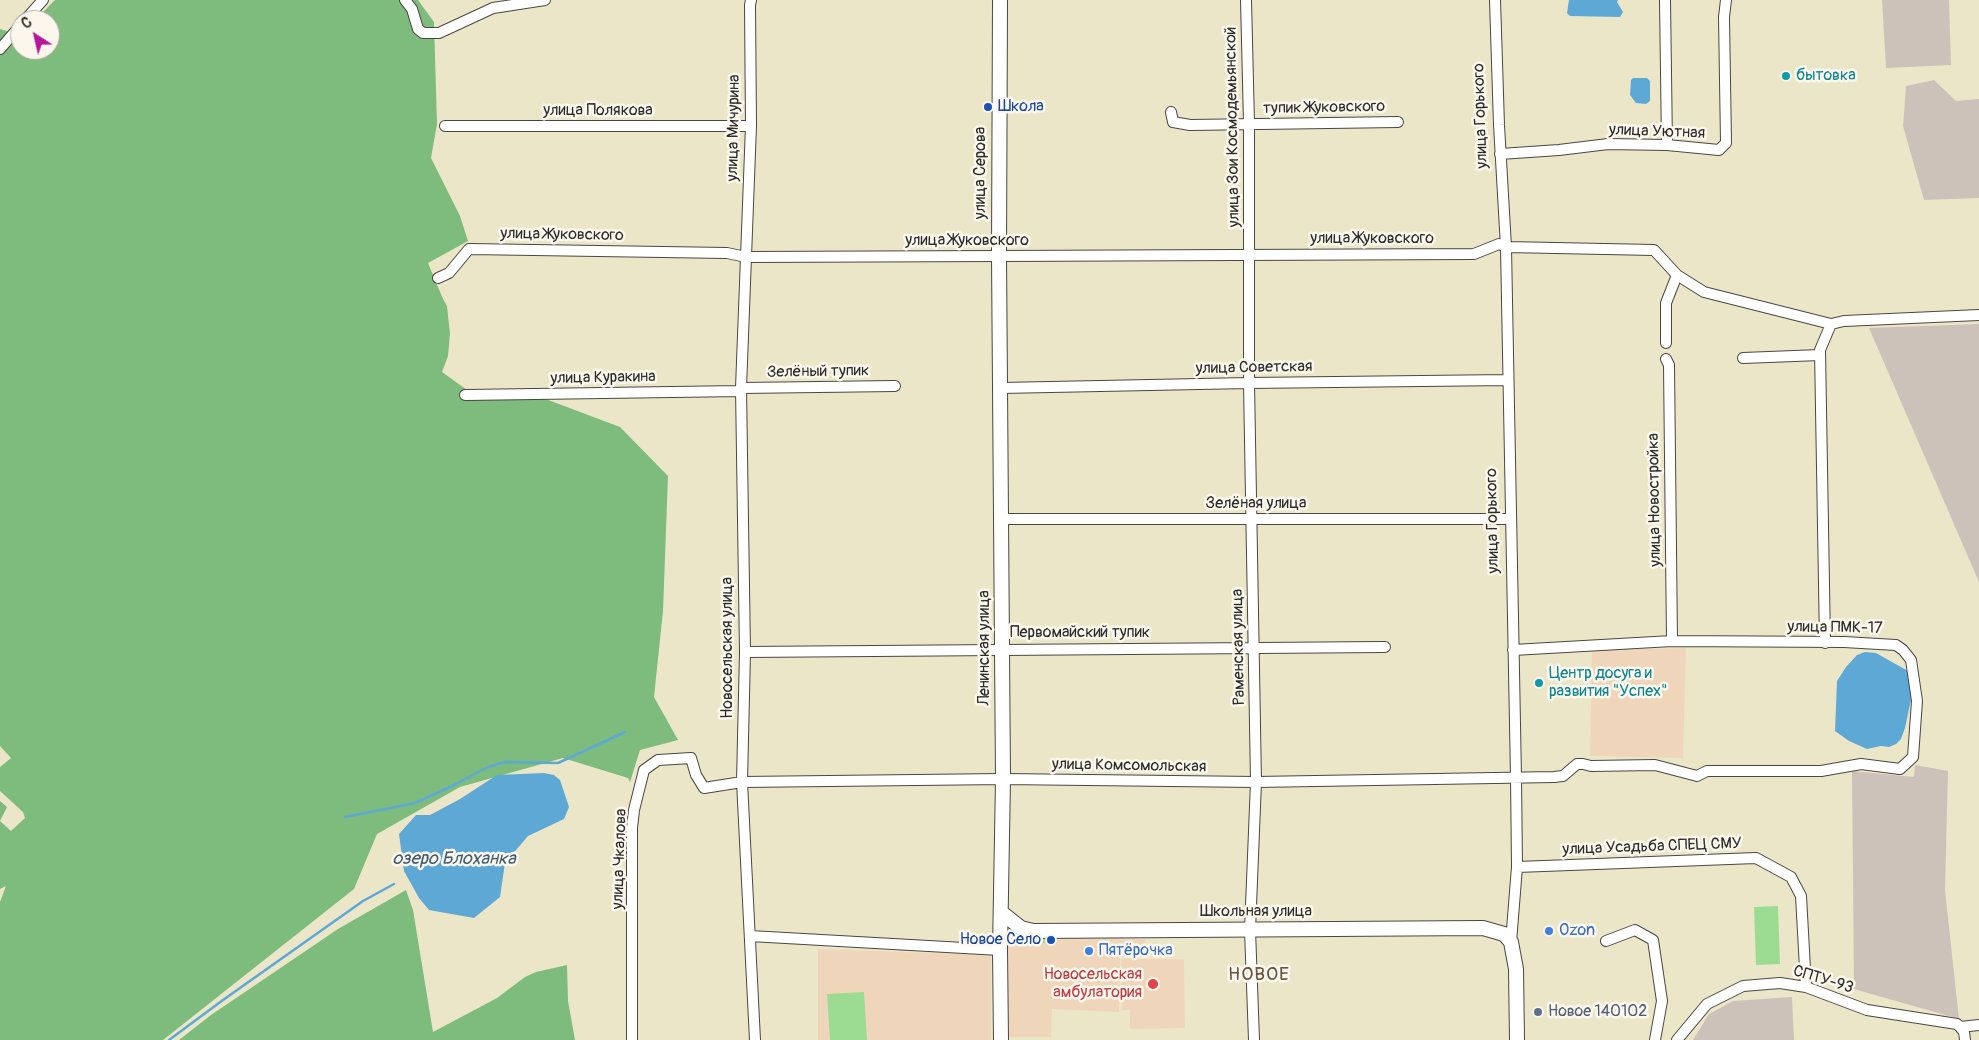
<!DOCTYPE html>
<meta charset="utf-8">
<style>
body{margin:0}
#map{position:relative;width:1979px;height:1040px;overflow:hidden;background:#ece6c9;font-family:Pangolin,sans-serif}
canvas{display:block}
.north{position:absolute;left:10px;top:10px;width:50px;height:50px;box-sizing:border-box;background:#fbf7ec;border:1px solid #a8a59f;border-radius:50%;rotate:325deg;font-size:14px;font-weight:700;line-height:20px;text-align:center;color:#2b2b2b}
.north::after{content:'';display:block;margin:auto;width:18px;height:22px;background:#b5179e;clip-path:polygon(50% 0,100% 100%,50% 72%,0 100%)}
</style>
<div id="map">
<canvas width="1979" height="1040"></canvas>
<div class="north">С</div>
</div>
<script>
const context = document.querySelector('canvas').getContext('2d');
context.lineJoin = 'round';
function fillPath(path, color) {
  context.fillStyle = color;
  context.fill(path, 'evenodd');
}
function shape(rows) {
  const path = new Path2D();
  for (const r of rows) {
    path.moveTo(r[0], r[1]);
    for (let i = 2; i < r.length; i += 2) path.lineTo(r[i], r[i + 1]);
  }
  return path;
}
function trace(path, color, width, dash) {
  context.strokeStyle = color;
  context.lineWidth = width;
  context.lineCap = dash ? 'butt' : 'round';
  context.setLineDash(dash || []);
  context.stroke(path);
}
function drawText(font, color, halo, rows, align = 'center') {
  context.font = font + ' Pangolin,sans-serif';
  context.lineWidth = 5;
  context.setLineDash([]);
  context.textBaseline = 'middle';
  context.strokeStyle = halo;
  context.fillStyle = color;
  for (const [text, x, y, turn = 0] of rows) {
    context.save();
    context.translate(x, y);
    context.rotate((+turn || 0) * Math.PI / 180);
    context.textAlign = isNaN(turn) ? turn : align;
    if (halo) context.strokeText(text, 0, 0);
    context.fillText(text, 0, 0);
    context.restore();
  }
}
fillPath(shape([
 [1686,648,1683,758,1590,756,1592,650],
 [1008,936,1146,939,1146,956,1120,957,1119,1012,1052,1009,1051,1037,1004,1037],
 [818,949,991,955,991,1040,818,1040],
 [1121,959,1184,959,1185,1028,1130,1029,1130,1010,1122,1010]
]), '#efd6bb');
fillPath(shape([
 [1882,0,1949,0,1951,65,1886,68],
 [1934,80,1956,101,1979,99,1979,198,1924,200,1903,126,1906,86],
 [1979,324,1979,582,1869,328],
 [1915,765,1948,771,1945,890,1959,1019,1854,989,1852,771,1914,777],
 [1792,997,1794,1040,1693,1040,1709,1014,1733,1001]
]), '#cdc2b9');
fillPath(shape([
 [1778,906,1780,964,1756,965,1754,907],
 [1021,937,1048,937,1051,941,1048,943,1021,943,1018,939],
 [864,992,867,1040,830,1040,827,994]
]), '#9cdc92');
fillPath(shape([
 [55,0,418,0,434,22,437,124,431,158,460,216,468,241,428,263,443,299,447,306,450,334,448,356,442,372,481,400,543,398,620,427,668,476,663,611,654,697,678,740,640,750,630,782,628,778,563,758,460,787,377,834,354,889,163,1040,0,1040,0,902,6,886,0,889,0,801,7,807,0,821,11,831,25,818,23,812,0,791,0,767,11,758,0,746,0,29,20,35,20,50,50,50,50,20,35,20],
 [406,890,413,910,433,1032,497,998,525,977,536,972,567,965,568,1001,575,1040,179,1040,211,1015,338,929]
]), '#7dbc7c');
fillPath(shape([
 [1569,0,1618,0,1617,2,1623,12,1620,17,1570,16,1567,13],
 [1633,78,1647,78,1650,81,1650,101,1646,104,1636,103,1630,95,1631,80],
 [1865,652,1876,653,1908,671,1912,695,1905,728,1901,739,1896,744,1889,747,1881,746,1867,749,1849,741,1835,731,1837,681,1846,667,1857,655],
 [544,773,554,775,560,780,569,807,564,819,528,836,505,863,500,897,474,918,429,910,419,898,404,871,399,834,416,815,430,815,460,799,497,775]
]), '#5da8d5');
trace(shape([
 [345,817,415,803,454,785,486,768,504,762,558,763,625,732],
 [169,1040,223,1000,363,901,394,884]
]), '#5da8d5', 2.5);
const street = shape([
 [405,0,412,9,418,29,423,33,439,33,493,8,545,0],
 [751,0,750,5,751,126,741,388,745,652,742,782,755,1040],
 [1246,0,1249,123,1249,383,1256,782,1250,930,1254,1040],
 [1495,0,1499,125,1506,247,1516,777,1517,867,1511,942],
 [1665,0,1667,145],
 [25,20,43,0],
 [0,49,20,26],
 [1171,112,1173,122,1190,125,1398,122],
 [445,126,751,126],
 [1500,154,1559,150,1608,144,1667,145,1719,150,1726,143,1724,17,1726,0],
 [438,278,449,273,469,249,727,253,746,257,999,256,1474,254,1499,244,1506,247,1654,250,1677,275,1704,292,1831,324,1844,321,1979,315],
 [1666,343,1666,303,1677,275],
 [1743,358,1820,355],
 [1666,359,1669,365,1672,641],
 [741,388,895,386],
 [1001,388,1249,383,1508,380],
 [465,395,741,391],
 [1001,519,1511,519],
 [1825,643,1820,350,1831,324],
 [745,652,1385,647],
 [1517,867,1756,858,1791,877,1801,896,1806,987],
 [750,936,1000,950],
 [1606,941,1635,930,1653,940,1662,1001,1655,1040],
 [1960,1027,1964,1032,1965,1040],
 [632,1040,632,828,634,810,644,770,658,760,691,758,696,775,704,788,742,782,1003,779,1256,782,1554,777,1563,776,1577,764,1583,764,1591,766,1655,765,1697,776,1707,771,1821,771,1861,764,1900,769,1913,757,1917,701,1911,660,1903,650,1896,645,1844,642,1672,641,1513,650],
 [1677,1040,1707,1004,1743,986,1780,983,1806,987,1867,1010,1957,1024,1960,1027,1979,1025]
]);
const secondary = shape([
 [1000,0,999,256,1003,779,1000,950,1001,1040],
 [1002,913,1021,928,1033,931,1483,928,1504,934,1511,942,1516,969,1517,1040]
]);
trace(street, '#484743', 12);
trace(secondary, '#484743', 16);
trace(street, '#fff', 10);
trace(secondary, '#fff', 14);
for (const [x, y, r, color] of [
 [1786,76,5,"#0f9aa8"],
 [988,107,5,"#1a4fb4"],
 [1539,683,5,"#0f9aa8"],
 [1549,931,5,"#3f7fe0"],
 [1051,940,5,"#1a4fb4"],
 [1089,951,5,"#3f7fe0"],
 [1153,984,6,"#e0444e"],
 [1538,1012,5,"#5c6f8a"]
]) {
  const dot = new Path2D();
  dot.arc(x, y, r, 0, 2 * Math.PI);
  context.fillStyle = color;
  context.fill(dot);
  trace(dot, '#fbf7ec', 2);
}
drawText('16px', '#0d838f', '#fbf7ec', [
 ["бытовка",1796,76],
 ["Центр досуга и",1549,674],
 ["развития \"Успех\"",1549,692]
], 'left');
drawText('16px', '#164399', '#fbf7ec', [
 ["Школа",998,107],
 ["Новое Село",1041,940,"right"]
], 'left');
drawText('16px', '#2b2b2b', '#fbf7ec', [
 ["тупик Жуковского",1324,108,-1],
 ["улица Полякова",598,111],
 ["улица Горького",1481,116,-92],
 ["улица Зои Космодемьянской",1233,127,-91],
 ["улица Мичурина",734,128,-89],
 ["улица Уютная",1657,132,2],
 ["улица Серова",981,173,-90],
 ["улица Жуковского",562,235,1],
 ["улица Жуковского",1372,239],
 ["улица Жуковского",967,241],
 ["улица Советская",1254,368,-1],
 ["Зелёный тупик",818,372,-1],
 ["улица Куракина",603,378,-1],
 ["улица Новостройка",1655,500,-91],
 ["Зелёная улица",1256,504],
 ["улица Горького",1493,521,-91],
 ["улица ПМК-17",1835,628,1],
 ["Первомайский тупик",1080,633],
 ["Раменская улица",1239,647,-91],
 ["Новосельская улица",728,648,-90],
 ["Ленинская улица",985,648,-90],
 ["улица Комсомольская",1129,766,1],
 ["улица Усадьба СПЕЦ СМУ",1652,847,-2],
 ["улица Чкалова",620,859,-88],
 ["Школьная улица",1256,912],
 ["СПТУ-93",1823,980,17]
]);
drawText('16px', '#366cbe', '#fbf7ec', [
 ["Ozon",1559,931],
 ["Пятёрочка",1099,951]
], 'left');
drawText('16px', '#be3a42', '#fbf7ec', [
 ["Новосельская",1142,975],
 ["амбулатория",1142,993]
], 'right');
drawText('16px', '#4e5e75', '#fbf7ec', [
 ["Новое 140102",1548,1012]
], 'left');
drawText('italic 18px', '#3f5d6f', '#fbf7ec', [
 ["озеро Блоханка",454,859]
]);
context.letterSpacing = '1px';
drawText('19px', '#665443', '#fbf7ec', [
 ["НОВОЕ",1259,975]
]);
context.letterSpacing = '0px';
</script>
